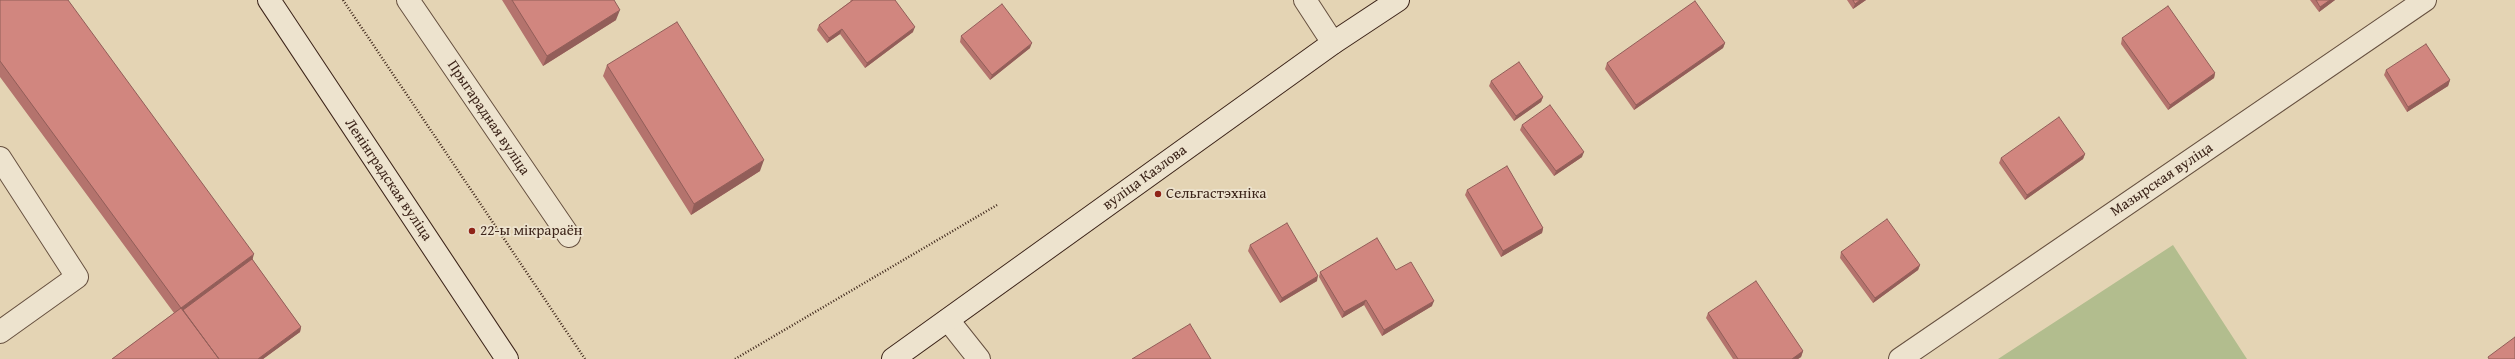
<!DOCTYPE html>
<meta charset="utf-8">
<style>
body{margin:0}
canvas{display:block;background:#e4d4b4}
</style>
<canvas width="2515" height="359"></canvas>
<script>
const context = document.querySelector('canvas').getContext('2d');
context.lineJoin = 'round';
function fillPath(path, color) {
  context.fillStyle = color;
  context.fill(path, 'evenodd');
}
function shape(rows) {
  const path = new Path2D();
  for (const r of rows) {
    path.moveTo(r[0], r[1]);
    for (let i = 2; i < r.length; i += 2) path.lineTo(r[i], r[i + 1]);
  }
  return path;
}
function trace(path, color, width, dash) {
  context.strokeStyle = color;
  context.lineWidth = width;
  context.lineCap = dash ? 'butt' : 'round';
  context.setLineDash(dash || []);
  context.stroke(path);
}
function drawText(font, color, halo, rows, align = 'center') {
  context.font = font + ' "Gentium Book Plus",serif';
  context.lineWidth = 3.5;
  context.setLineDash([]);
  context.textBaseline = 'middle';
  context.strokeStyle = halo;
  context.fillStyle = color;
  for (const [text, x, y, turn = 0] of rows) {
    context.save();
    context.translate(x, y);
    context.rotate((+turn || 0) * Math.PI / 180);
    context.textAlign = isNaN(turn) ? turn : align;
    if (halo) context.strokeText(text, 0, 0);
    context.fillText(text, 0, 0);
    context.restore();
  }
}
fillPath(shape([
 [2173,245,2247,359,1998,359]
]), '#b2bd8e');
const service = shape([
 [1305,0,1333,43],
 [0,158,77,277,0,332],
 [948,320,979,359]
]);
const minor = shape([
 [408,0,569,236],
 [1900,359,2425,0]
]);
const secondary = shape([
 [269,0,507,359],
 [893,359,1333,43,1398,0]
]);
trace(service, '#675140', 24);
trace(minor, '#675140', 24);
trace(secondary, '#3d251a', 24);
trace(shape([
 [343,0,585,359],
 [735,359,997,205]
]), '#3d251a', 2.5, [1, 2]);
trace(service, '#ede3ce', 22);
trace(minor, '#ede3ce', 22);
trace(secondary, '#ede3ce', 22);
fillPath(shape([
 [0,0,252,259,301,327,300,332,263,359,112,359,174,313,0,77],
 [502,0,614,0,616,20,543,66],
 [850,0,895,0,913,32,865,68,840,34,827,43,817,30,819,25,851,1],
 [1847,0,1866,0,1853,9],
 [2310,0,2335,0,2319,12],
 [961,36,1030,48,990,80,960,42],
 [2122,38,2215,73,2214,78,2168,110,2121,44],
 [1725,43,1723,48,1634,110,1605,69,1607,63],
 [607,65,760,171,691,215,603,76],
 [2386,70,2450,80,2448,86,2407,112,2384,75],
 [1491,81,1543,97,1541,102,1514,121,1489,86],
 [1522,125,1582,157,1554,176,1520,130],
 [2085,154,2083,159,2025,200,1999,163,2001,158],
 [1467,190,1543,228,1542,233,1501,257,1465,195],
 [1250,245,1317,281,1280,303,1248,251],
 [1841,252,1920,265,1918,270,1873,303,1840,258],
 [1396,270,1432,306,1382,336,1364,305,1342,318,1319,277,1320,272],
 [1708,313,1803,351,1801,357,1798,359,1733,359,1706,318]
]), '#b4736d');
fillPath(shape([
 [1860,0,1866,0,1853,9,1855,4],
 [2330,0,2335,0,2319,12,2320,7],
 [620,10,616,20,543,66,547,56],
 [915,27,913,32,865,68,867,63],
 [842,29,840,34,827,43,829,38],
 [1032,43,1030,48,990,80,992,75],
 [1725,43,1723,48,1634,110,1636,105],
 [2215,73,2214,78,2168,110,2170,105],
 [2450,80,2448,86,2407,112,2408,107],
 [1543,97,1541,102,1514,121,1516,116],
 [1584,152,1582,157,1554,176,1556,171],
 [2085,154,2083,159,2025,200,2027,195],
 [764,160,760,171,691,215,694,204],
 [1543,228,1542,233,1501,257,1503,251],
 [254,254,251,265,181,316,181,308],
 [1920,265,1918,270,1873,303,1875,298],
 [1318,276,1317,281,1280,303,1282,298],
 [1366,300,1364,305,1342,318,1344,312],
 [1434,301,1432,306,1382,336,1384,330],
 [301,327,300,332,263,359,258,359],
 [1803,351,1801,357,1798,359,1792,359]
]), '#925e59');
const building = shape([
 [0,0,68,0,254,254,181,308,0,61,0,0],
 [512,0,614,0,620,10,547,56,512,0],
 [853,0,895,0,915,27,867,63,842,29,829,38,819,25,853,0],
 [1853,0,1860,0,1855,4,1853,0],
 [2316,0,2330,0,2320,7,2316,0],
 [1695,1,1725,43,1636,105,1607,63,1695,1],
 [1002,4,1032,43,992,75,961,36,1002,4],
 [2168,6,2215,73,2170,105,2122,38,2168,6],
 [677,22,764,160,694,204,607,65,677,22],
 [2426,44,2450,80,2408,107,2386,70,2426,44],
 [1519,62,1543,97,1516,116,1491,81,1519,62],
 [1550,105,1584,152,1556,171,1522,125,1550,105],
 [2059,117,2085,154,2027,195,2001,158,2059,117],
 [1507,166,1543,228,1503,251,1467,190,1507,166],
 [1887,219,1920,265,1875,298,1841,252,1887,219],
 [1287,223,1318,276,1282,298,1250,245,1287,223],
 [1377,238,1396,270,1411,262,1434,301,1384,330,1366,300,1344,312,1320,272,1377,238],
 [252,259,301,327,258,359,219,359,183,310,252,259],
 [1756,281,1803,351,1792,359,1738,359,1708,313,1756,281],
 [181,308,219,359,112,359,181,308],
 [1190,324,1211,359,1132,359,1190,324],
 [2515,337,2515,359,2489,359,2488,357,2515,337]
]);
fillPath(building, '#d1867f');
trace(building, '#925e59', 1);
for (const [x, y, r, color] of [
 [1158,194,4,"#8f2418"],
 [472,231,4,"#8f2418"]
]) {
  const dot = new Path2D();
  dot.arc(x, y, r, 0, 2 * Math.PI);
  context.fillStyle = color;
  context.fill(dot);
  trace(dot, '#ede3ce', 1.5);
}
drawText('15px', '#3d251a', '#ede3ce', [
 ["Прыгарадная вуліца",488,118,56],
 ["вуліца Казлова",1145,178,-36],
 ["Ленінградская вуліца",388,180,56],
 ["Мазырская вуліца",2162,180,-34]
]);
drawText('15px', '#3d251a', '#ede3ce', [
 ["Сельгастэхніка",1166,194],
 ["22-ы мікрараён",480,231]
], 'left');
</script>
